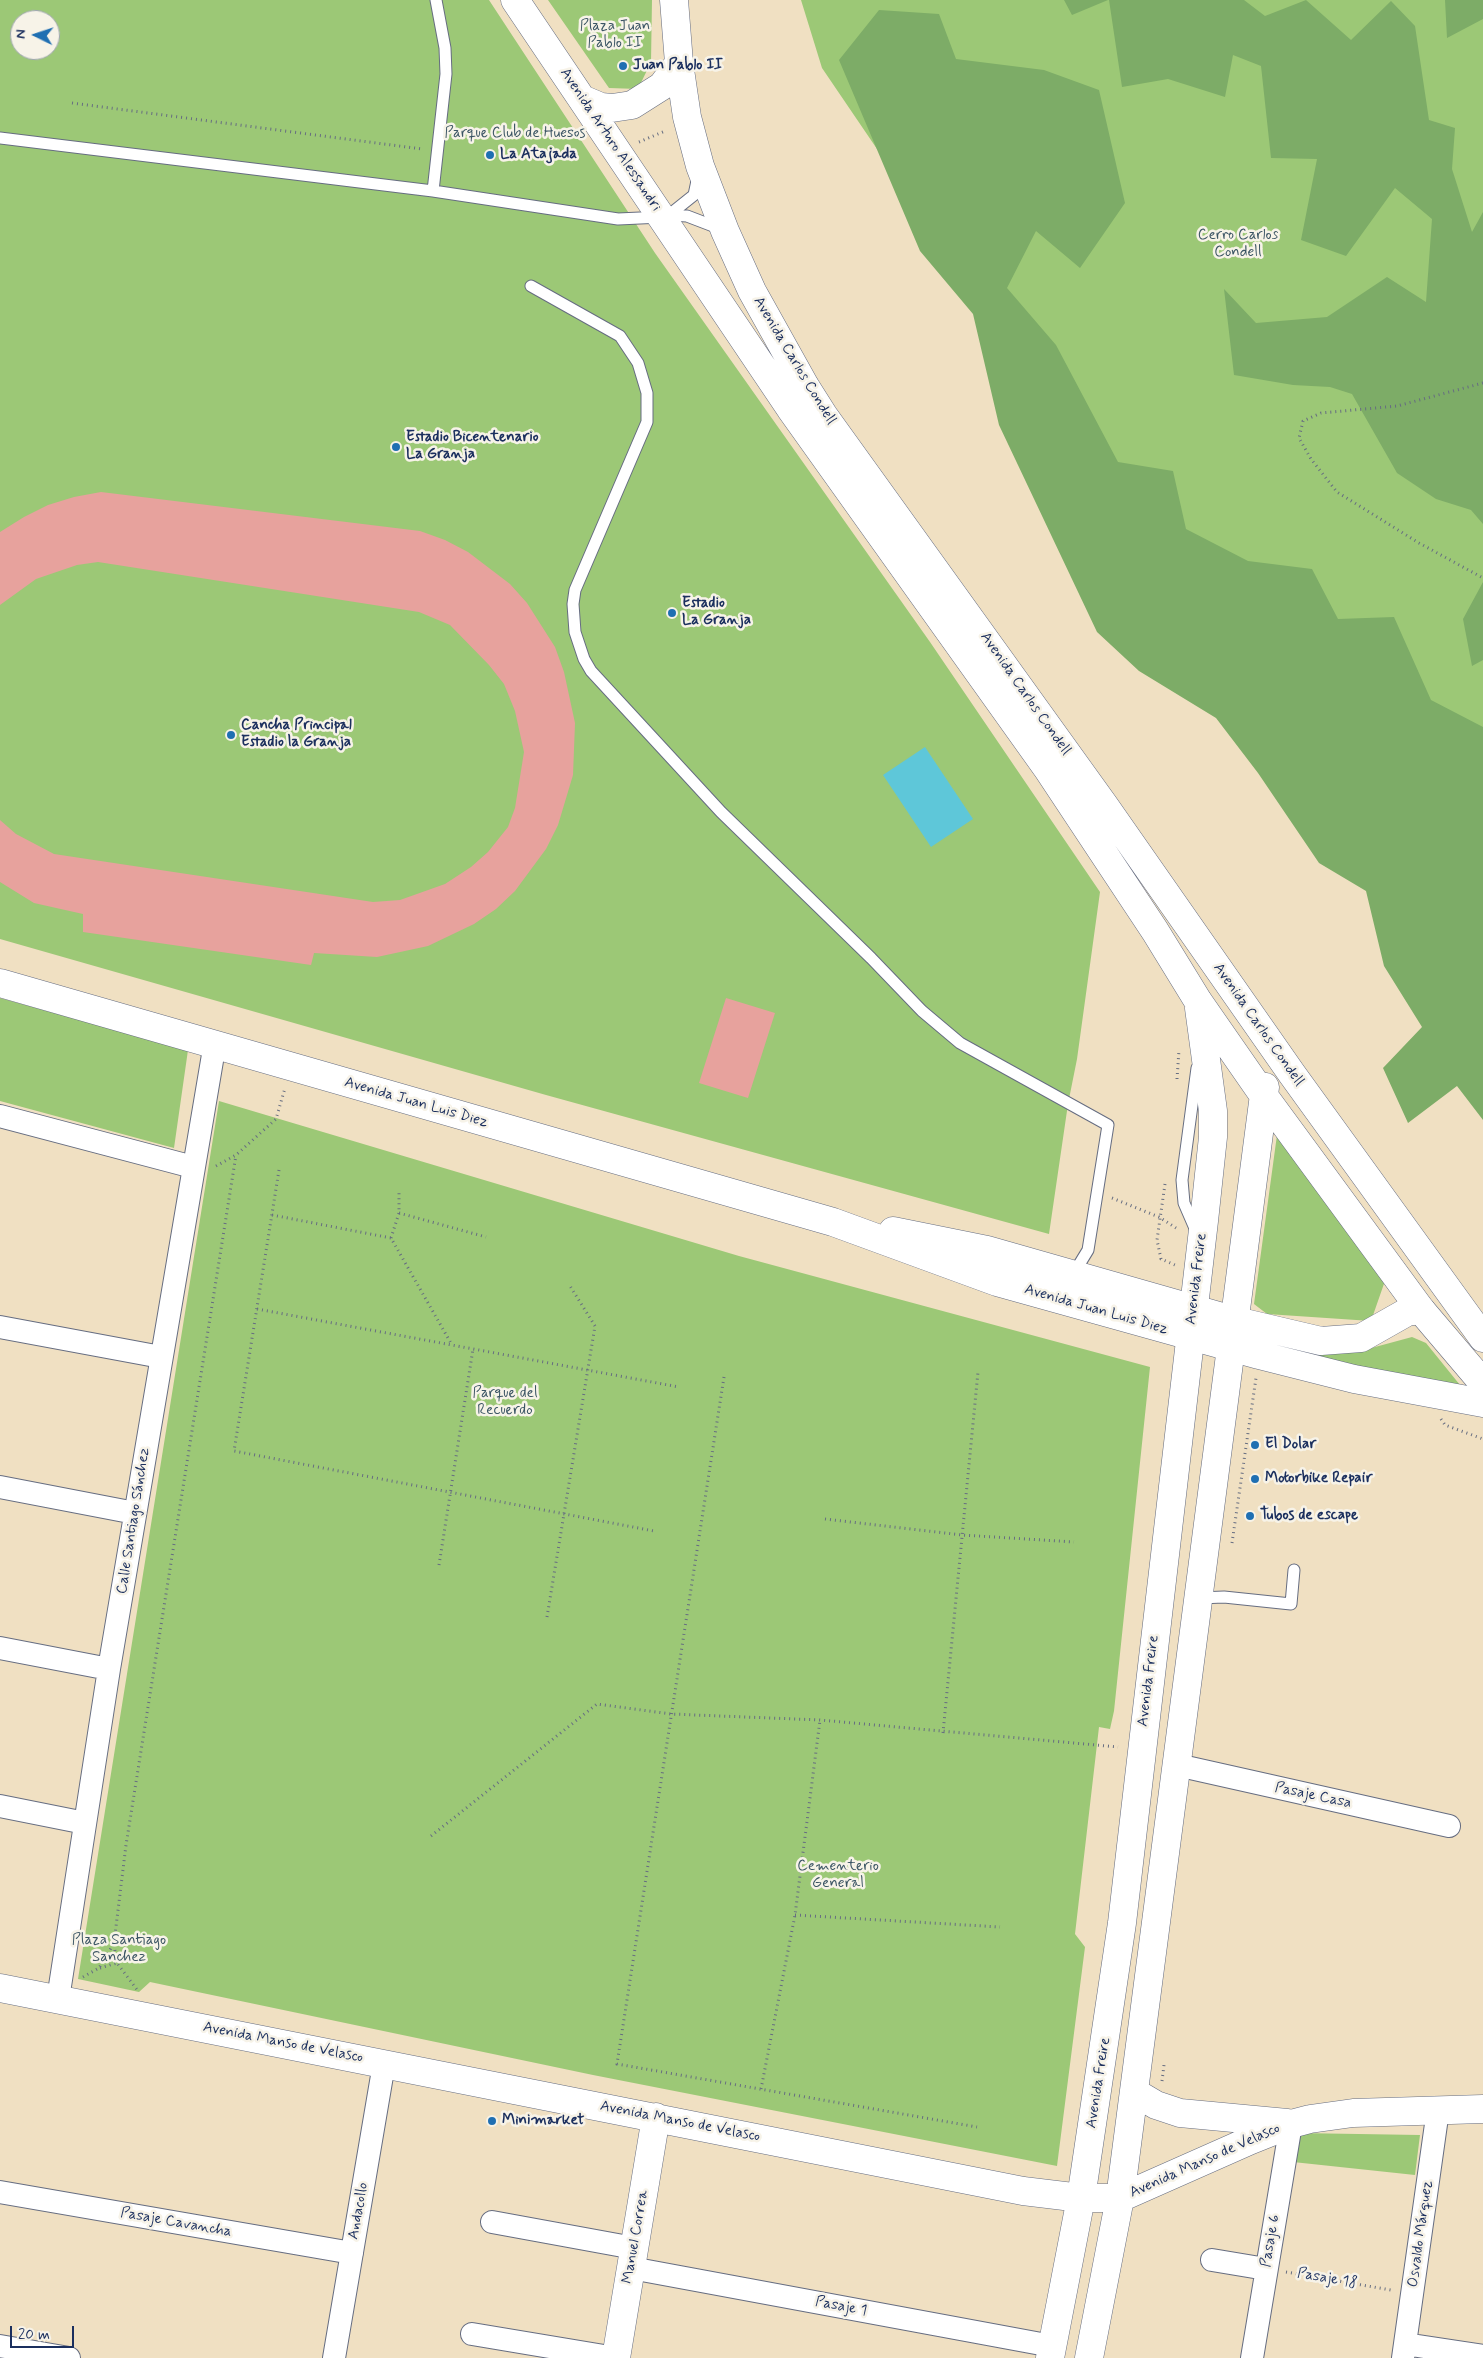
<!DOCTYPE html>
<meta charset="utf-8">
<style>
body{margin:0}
#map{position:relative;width:1483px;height:2358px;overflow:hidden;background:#f0e0c2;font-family:Mynerve,sans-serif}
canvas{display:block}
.north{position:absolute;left:10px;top:10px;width:50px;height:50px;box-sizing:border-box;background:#f7f3e8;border:1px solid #9fa5b1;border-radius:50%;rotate:274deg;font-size:14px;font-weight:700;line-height:20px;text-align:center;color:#1b2f5e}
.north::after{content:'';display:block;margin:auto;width:18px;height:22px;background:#1f6fb2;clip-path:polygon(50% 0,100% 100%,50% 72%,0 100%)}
.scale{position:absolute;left:10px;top:2326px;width:64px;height:22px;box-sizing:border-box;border:2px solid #1b2f5e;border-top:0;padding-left:6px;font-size:15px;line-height:18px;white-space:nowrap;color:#1b2f5e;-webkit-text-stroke:4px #f7f3e8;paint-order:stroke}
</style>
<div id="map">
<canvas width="1483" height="2358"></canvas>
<div class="north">N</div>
<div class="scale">20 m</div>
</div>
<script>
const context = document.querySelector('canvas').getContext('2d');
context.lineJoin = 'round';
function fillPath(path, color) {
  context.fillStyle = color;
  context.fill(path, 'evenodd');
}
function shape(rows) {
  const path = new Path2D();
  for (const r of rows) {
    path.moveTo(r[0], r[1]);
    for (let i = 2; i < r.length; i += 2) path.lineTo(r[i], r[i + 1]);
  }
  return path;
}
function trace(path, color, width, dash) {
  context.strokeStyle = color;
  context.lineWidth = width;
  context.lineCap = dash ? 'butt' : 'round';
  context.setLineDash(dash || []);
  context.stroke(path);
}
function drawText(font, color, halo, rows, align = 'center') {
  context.font = font + ' Mynerve,sans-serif';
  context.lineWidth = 5;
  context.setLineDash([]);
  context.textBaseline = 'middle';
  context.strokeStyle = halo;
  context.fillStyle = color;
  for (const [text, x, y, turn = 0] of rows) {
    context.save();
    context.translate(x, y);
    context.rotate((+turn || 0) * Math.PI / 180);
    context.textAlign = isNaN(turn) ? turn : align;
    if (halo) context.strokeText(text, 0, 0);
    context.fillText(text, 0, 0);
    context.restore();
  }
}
fillPath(shape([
 [0,0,489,0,655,253,930,642,1100,892,1077,1059,1068,1104,1049,1234,546,1095,0,939],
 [20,20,50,20,50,50,20,50],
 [548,0,652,0,651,62,638,89,609,88],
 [801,0,1483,0,1483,1041,822,68],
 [0,998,188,1050,174,1148,0,1101],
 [219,1101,739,1256,1150,1367,1114,1711,1110,1729,1099,1727,1075,1934,1085,1947,1057,2166,593,2075,150,1982,139,1992,78,1979],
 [1277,1135,1386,1278,1371,1321,1267,1314,1254,1304],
 [1412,1337,1426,1343,1460,1385,1437,1385,1300,1352,1364,1350],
 [1297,2133,1420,2135,1415,2175,1293,2162]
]), '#9cc876');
fillPath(shape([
 [1064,0,1108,0,1072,15],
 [1109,0,1244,0,1265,16,1306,0,1351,40,1391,1,1415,26,1429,120,1455,128,1452,169,1472,232,1483,212,1483,524,1471,510,1436,499,1397,473,1352,394,1330,387,1293,385,1234,375,1224,289,1256,323,1327,317,1387,277,1426,302,1432,219,1395,188,1346,256,1301,240,1317,159,1271,158,1261,66,1233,55,1225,97,1168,79,1122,87],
 [1445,0,1483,0,1483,19,1447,38],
 [879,10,939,14,956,59,1044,70,1099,90,1125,203,1080,268,1036,231,1007,288,1056,345,1118,462,1173,471,1186,529,1248,561,1312,569,1338,619,1394,617,1431,700,1483,727,1483,1120,1457,1086,1408,1123,1383,1068,1422,1027,1384,966,1366,891,1319,863,1258,773,1216,718,1139,671,1097,632,999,425,973,314,920,251,839,60],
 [1483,582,1483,660,1472,666,1463,619]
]), '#7dac67');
fillPath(shape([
 [925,747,973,819,931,847,883,775]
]), '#5ec7d9');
fillPath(shape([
 [101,492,420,531,445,540,468,552,510,584,527,603,555,647,564,672,575,723,573,775,558,825,546,849,515,891,496,909,474,924,428,946,377,957,314,953,311,965,83,932,83,914,34,903,0,882,0,820,16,834,54,854,373,902,400,900,445,884,471,867,488,852,508,827,515,808,524,752,515,711,504,684,489,665,450,625,419,612,98,562,77,565,36,579,0,605,0,532,24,517,48,505,74,497],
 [726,998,775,1013,748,1098,699,1083]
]), '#e7a29d');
const service = shape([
 [0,138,433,191,618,219,662,217,669,215,694,195,698,176],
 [433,191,446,74,445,48,436,0],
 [669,215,687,216,721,229],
 [531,286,620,336,638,363,647,393,647,422,575,590,573,604,575,632,584,659,591,671,721,812,871,958,922,1011,960,1043,1108,1125,1088,1250,1074,1273],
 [1197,1068,1182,1180,1184,1203,1197,1233],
 [1199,1598,1224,1597,1291,1604,1294,1570]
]);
const minor = shape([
 [0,1116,193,1167],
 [0,1327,161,1357],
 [0,1487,135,1513],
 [0,1648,109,1669],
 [1177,1765,1449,1826],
 [0,1806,85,1823],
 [58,1999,109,1669,215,1043],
 [0,2192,352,2253],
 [492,2222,634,2248],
 [1212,2260,1266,2269],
 [631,2268,1052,2346],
 [472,2334,616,2358],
 [1405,2344,1483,2356],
 [0,2346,69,2358],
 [334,2358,384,2064],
 [1252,2358,1291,2124],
 [1403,2358,1438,2110]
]);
const tertiary = shape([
 [0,1988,1023,2191,1081,2198,1120,2198],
 [616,2358,656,2117]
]);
const secondary = shape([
 [0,983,833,1222,997,1282,1259,1355,1354,1379,1483,1403],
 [893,1231,987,1250,1236,1321,1321,1341,1361,1338,1407,1312,1421,1310]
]);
const primary = shape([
 [515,0,790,408,1047,768,1155,931,1198,1001,1264,1096,1421,1310,1483,1383],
 [674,0,679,63,687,117,700,166,725,231,752,291,805,386,824,416,1104,805,1292,1074,1483,1338],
 [582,99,601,107,612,108,632,105,662,86,679,63],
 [1134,2092,1156,2105,1180,2113,1287,2123],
 [1120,2198,1251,2140,1291,2124,1310,2119,1353,2113,1483,2109],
 [1050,2358,1081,2198,1122,1923,1204,1221,1213,1137,1213,1111,1199,1008],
 [1089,2358,1120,2198,1265,1087]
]);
trace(service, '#666d81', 13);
trace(minor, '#666d81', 24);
trace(tertiary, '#666d81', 29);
trace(secondary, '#666d81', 29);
trace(primary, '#666d81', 29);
trace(shape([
 [72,103,422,149],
 [639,142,665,131],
 [1483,383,1397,406,1321,413,1303,421,1299,438,1311,459,1337,492,1419,543,1483,578],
 [1177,1079,1179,1050],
 [216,1166,236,1155,276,1119,285,1088],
 [279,1170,234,1451,654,1531],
 [1165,1184,1157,1240,1161,1259,1175,1265],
 [1112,1198,1159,1217,1176,1228],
 [399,1213,486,1237],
 [272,1215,391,1238,452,1345],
 [391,1238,399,1213,399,1192],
 [257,1309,679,1387],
 [724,1377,617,2064,977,2127],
 [1441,1419,1445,1425,1483,1439],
 [825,1519,962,1535,1074,1542],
 [1232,1543,1256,1378],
 [439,1565,473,1349],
 [547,1617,595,1326,570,1286],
 [943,1733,978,1372],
 [431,1836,597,1704,671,1714,820,1720,1118,1747],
 [795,1915,1000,1927],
 [114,1945,117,1963,138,1991],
 [100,1968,117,1963],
 [83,1977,99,1968,114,1943,126,1845,236,1155],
 [1162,2081,1164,2065],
 [761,2089,795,1915,820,1720],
 [1286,2272,1391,2290]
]), '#666d81', 3, [1, 4]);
trace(service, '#fff', 11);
trace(minor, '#fff', 22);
trace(tertiary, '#fff', 28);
trace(secondary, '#fff', 28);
trace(primary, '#fff', 28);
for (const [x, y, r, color] of [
 [623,66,5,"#1f6fb2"],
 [490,155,5,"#1f6fb2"],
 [396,447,5,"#1f6fb2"],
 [672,613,5,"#1f6fb2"],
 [231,735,5,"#1f6fb2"],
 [1255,1445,5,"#1f6fb2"],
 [1255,1479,5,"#1f6fb2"],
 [1250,1516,5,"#1f6fb2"],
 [492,2121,5,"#1f6fb2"]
]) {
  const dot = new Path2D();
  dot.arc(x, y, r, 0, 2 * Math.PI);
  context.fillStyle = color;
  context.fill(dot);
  trace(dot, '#f7f3e8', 2);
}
drawText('15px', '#3b5564', '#f7f3e8', [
 ["Plaza Juan",615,27],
 ["Pablo II",615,44],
 ["Parque Club de Huesos",515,134],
 ["Cerro Carlos",1238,236],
 ["Condell",1238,253],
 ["Parque del",505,1394],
 ["Recuerdo",505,1411],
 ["Cementerio",838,1867],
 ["General",838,1884],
 ["Plaza Santiago",119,1941],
 ["Sanchez",119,1958]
]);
drawText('bold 15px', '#1b2f5e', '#f7f3e8', [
 ["Juan Pablo II",633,66],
 ["La Atajada",500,155],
 ["Estadio Bicentenario",406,438],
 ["La Granja",406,455],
 ["Estadio",682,604],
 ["La Granja",682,621],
 ["Cancha Principal",241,726],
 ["Estadio la Granja",241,743],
 ["El Dolar",1265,1445],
 ["Motorbike Repair",1265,1479],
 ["Tubos de escape",1260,1516],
 ["Minimarket",502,2121]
], 'left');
drawText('15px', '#1b2f5e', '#f7f3e8', [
 ["Avenida Arturo Alessandri",610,140,56],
 ["Avenida Carlos Condell",794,361,59],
 ["Avenida Carlos Condell",1025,694,55],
 ["Avenida Carlos Condell",1258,1025,55],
 ["Avenida Juan Luis Diez",416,1103,16],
 ["Avenida Freire",1197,1279,-83],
 ["Avenida Juan Luis Diez",1096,1310,16],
 ["Calle Santiago Sánchez",134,1521,-81],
 ["Avenida Freire",1149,1681,-83],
 ["Pasaje Casa",1313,1796,12],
 ["Avenida Manso de Velasco",283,2043,11],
 ["Avenida Freire",1099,2083,-81],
 ["Avenida Manso de Velasco",680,2122,11],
 ["Avenida Manso de Velasco",1205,2161,-24],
 ["Andacollo",359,2211,-80],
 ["Pasaje Cavancha",176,2223,10],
 ["Osvaldo Márquez",1421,2234,-82],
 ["Manuel Correa",636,2237,-80],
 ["Pasaje 6",1271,2241,-80],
 ["Pasaje 18",1327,2279,10],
 ["Pasaje 1",841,2307,11]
]);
</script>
